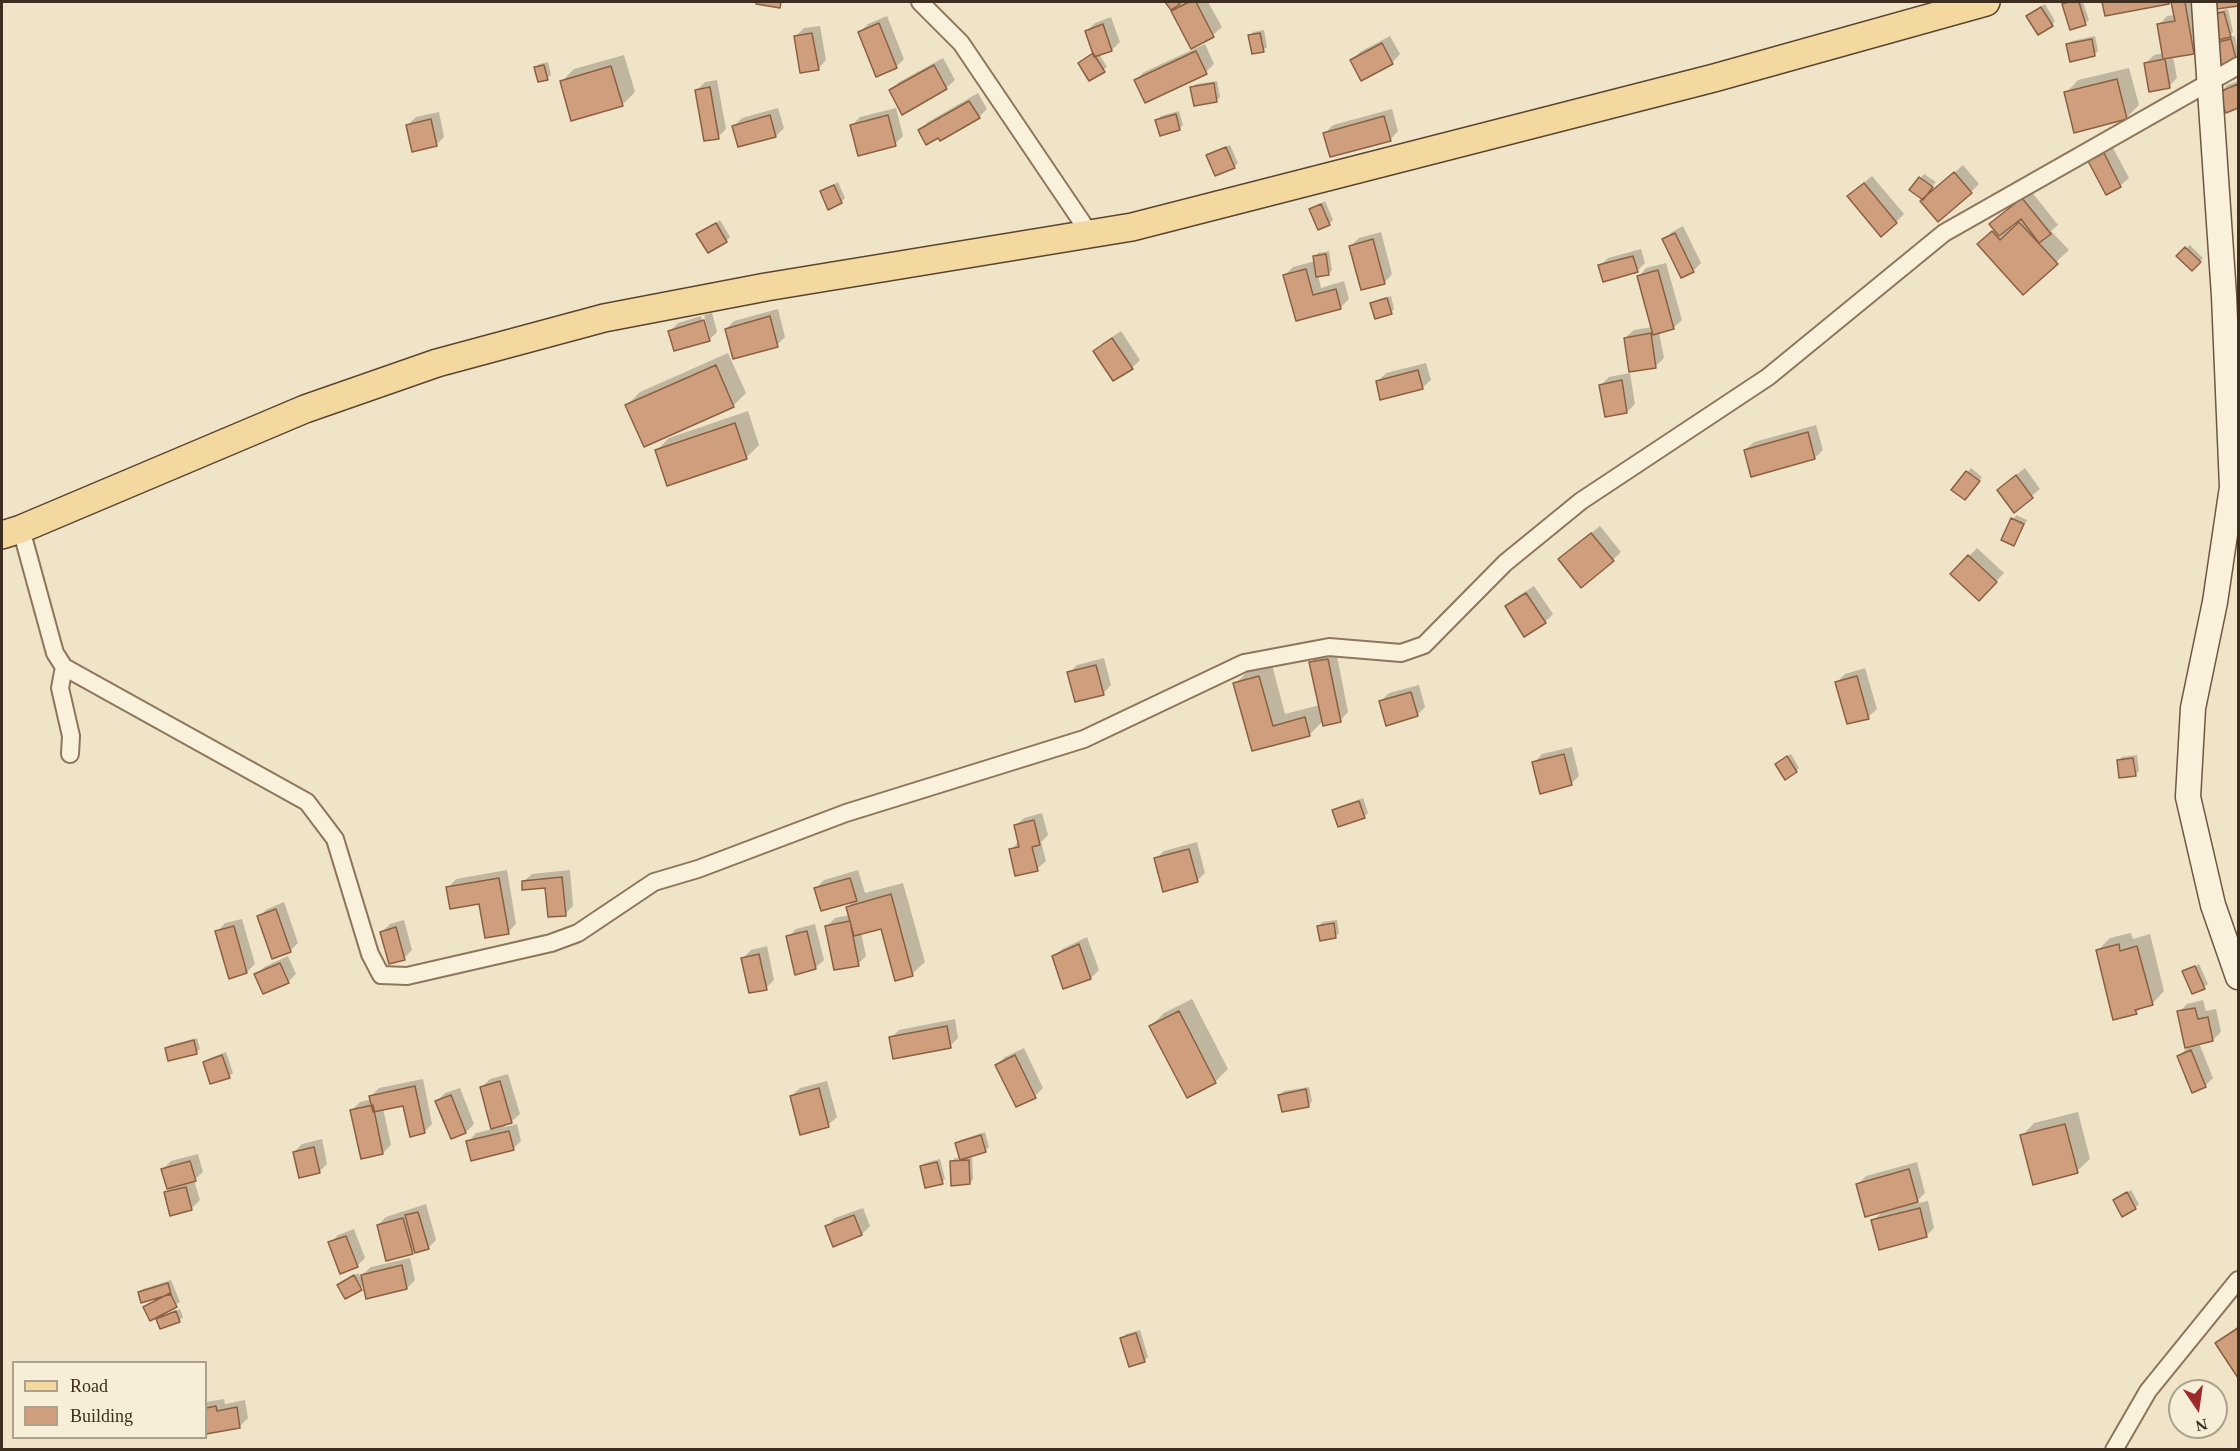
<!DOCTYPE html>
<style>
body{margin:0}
#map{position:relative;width:2240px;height:1451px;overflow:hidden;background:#f0e4c8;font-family:"Times New Roman",serif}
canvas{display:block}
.frame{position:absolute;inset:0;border:3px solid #3d2e20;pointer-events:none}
.legend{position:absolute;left:12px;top:1361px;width:195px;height:78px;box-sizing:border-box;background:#f7eed8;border:2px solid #ada18e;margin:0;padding:8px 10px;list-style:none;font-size:18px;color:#3d2e20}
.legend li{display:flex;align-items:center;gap:12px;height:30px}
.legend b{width:30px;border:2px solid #ada18e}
.north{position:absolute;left:2168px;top:1379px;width:60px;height:60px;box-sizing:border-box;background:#f7eed8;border:2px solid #ada18e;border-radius:50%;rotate:167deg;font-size:16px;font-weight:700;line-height:24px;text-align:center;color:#3d2e20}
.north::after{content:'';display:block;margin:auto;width:21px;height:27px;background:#9e2a2b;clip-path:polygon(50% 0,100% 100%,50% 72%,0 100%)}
</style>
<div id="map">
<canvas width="2240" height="1451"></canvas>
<div class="frame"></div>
<ul class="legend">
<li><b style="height:8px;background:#f3d9a0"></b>Road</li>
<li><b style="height:16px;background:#cf9f7d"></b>Building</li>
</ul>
<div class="north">N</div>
</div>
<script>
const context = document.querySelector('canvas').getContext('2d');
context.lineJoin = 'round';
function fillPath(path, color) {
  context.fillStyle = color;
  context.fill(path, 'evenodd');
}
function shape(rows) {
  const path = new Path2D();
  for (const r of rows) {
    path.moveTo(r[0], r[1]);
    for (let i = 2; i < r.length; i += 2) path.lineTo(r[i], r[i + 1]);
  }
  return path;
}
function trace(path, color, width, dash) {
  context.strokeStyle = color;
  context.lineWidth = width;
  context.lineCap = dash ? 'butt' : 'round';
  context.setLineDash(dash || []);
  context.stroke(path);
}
fillPath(shape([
 [1167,2,1208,2,1222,27,1213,35,1192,47,1172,11,1178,6,1171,8],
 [2067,2,2083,2,2089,20,2085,23,2064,4],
 [2103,2,2169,2,2106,14],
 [2173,2,2194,2,2202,44,2194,53,2173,56,2177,78,2169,86,2146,63,2154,55,2164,53,2159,25,2167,16,2175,15],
 [2045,4,2055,21,2052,25,2031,13],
 [2228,9,2233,32,2227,38,2235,36,2238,52,2238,59,2236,62,2216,43,2220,40,2214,15,2218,11],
 [887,16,904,59,896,67,860,32,868,24],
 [1111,17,1120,42,1112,50,1099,54,1107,67,1090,79,1094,53,1087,31,1095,23],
 [820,26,826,60,818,69,795,37,804,28],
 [1264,30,1267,47,1263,50,1250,36,1253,32],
 [1390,36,1400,54,1392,63,1352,60,1360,52],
 [2095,36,2098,51,2094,55,2068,45,2072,41],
 [1205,44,1214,64,1206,72,1136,80,1144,72],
 [624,55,635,92,622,105,562,81,574,69],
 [943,58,955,80,946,88,891,90,899,82],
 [548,62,551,75,547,78,536,68,539,64],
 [2129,68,2139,105,2126,118,2066,93,2078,80],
 [717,80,726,129,718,137,697,90,705,82],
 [1217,81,1220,97,1216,101,1192,88,1196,84],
 [2238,81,2238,106,2227,111,2219,94,2227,85],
 [978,93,987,109,979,117,939,136,920,130,928,122],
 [778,108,784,128,776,136,734,126,742,118],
 [896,108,903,136,895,144,851,126,860,117],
 [1392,109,1398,131,1390,140,1325,133,1333,125],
 [1179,111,1183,125,1179,129,1157,120,1161,116],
 [439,112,444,137,436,145,408,125,416,117],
 [1230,145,1238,163,1234,167,1208,156,1212,152],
 [2112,146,2129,178,2120,186,2107,193,2090,161,2098,153],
 [1963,165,1979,184,1971,192,1925,199,1911,190,1924,174,1936,182,1923,197,1925,199],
 [1872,176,1904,214,1896,222,1857,188],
 [838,182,845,198,841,202,822,191],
 [2031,191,2058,225,2051,231,2069,250,2023,293,1979,244,1995,229,1999,216],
 [2026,213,2027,215,2013,228,2011,225],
 [1325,201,1333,220,1329,224,1311,209],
 [720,220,730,237,726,241,698,234],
 [1683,226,1701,263,1693,271,1663,240,1672,232],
 [1381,232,1392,274,1384,283,1351,246,1359,238],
 [2190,245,2203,258,2192,269,2178,256],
 [1641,249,1645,263,1637,271,1600,266,1608,258],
 [1329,251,1332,270,1328,274,1318,275,1321,288,1344,281,1349,299,1341,307,1297,319,1285,275,1293,267,1315,261,1315,257,1318,253],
 [1666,263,1682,320,1673,328,1659,332,1664,358,1655,367,1625,338,1634,330,1652,327,1638,277,1646,268],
 [1391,296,1394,309,1391,313,1372,304,1376,300],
 [778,309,785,337,777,345,726,329,734,321],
 [712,313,717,332,709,340,670,331,678,323,701,316,707,337,710,337,704,315],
 [1121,331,1140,360,1132,368,1095,351,1103,343],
 [728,353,746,393,733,406,627,405,640,392],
 [1426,363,1431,380,1422,388,1377,382,1386,373],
 [1630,373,1635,404,1627,412,1601,385,1609,377],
 [748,411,759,445,747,457,668,484,657,450,669,438],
 [1816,425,1823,450,1815,458,1745,450,1754,442],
 [1971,468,1982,477,1969,495,1953,490],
 [2025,468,2040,489,2014,511,2007,482],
 [2016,515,2027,520,2014,544,2003,539],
 [1600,526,1621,552,1613,560,1568,551],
 [1977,548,2004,573,1979,599,1952,574],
 [1534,586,1553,614,1545,622,1506,607,1515,598],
 [1336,651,1348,712,1340,721,1323,721,1309,735,1253,750,1235,684,1248,671,1272,665,1285,714,1320,705,1311,663,1319,654],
 [1104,658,1111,685,1103,694,1069,673,1077,665],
 [1865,668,1877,709,1868,717,1837,682,1845,674],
 [1419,685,1425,707,1417,715,1380,702,1389,693],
 [1572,747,1579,776,1571,784,1534,763,1542,754],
 [1791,754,1799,768,1796,771,1776,764],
 [2137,755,2139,771,2135,775,2119,760,2122,757],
 [1363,798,1368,813,1364,817,1334,810,1338,807],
 [1042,813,1048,835,1041,842,1046,861,1037,869,1011,850,1019,841,1015,826,1024,818],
 [1197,842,1205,873,1197,881,1156,859,1164,851],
 [507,870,516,924,508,932,480,903,448,888,456,879],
 [570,870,573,906,565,914,547,886,523,882,532,874],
 [858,870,865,893,903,883,925,962,912,974,882,927,861,932,866,956,858,964,827,926,835,918,850,915,848,907,854,900,816,888,824,880],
 [284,902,298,943,290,951,259,917,267,909],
 [242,919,255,964,247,972,217,932,225,923],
 [404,920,412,950,404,958,382,932,390,924],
 [1337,920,1339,933,1335,937,1319,926,1322,922],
 [815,924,824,960,815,968,788,937,796,929],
 [2131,933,2133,939,2150,934,2164,991,2152,1004,2142,1007,2136,1013,2097,951,2110,938],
 [1087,937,1099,970,1091,978,1064,987,1054,957,1062,949],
 [767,946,774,980,766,988,743,958,751,950],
 [288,956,296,974,288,982,256,975,264,967],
 [2199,964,2208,984,2204,987,2184,972],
 [1192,999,1228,1069,1215,1082,1151,1026,1164,1013],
 [2203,1000,2206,1011,2216,1009,2221,1032,2213,1040,2199,1043,2213,1078,2205,1086,2179,1056,2190,1045,2179,1012,2187,1004],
 [955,1019,958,1038,950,1046,891,1038,899,1030],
 [197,1038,200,1049,196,1053,166,1048,170,1045],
 [1024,1048,1043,1088,1035,1096,1017,1105,997,1065,1005,1057],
 [226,1052,233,1073,229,1076,205,1063,208,1059],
 [508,1074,520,1114,511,1122,504,1124,505,1127,517,1124,521,1141,513,1149,468,1142,476,1133,493,1129,481,1088,490,1079],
 [423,1079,432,1124,424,1132,404,1104,383,1108,391,1145,383,1153,352,1110,360,1102,372,1099,371,1096,379,1088],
 [827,1081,837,1117,828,1125,791,1096,800,1088],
 [1309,1087,1312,1101,1309,1105,1280,1095,1284,1091],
 [460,1088,474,1124,466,1132,437,1101,445,1093],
 [2078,1112,2090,1159,2077,1171,2022,1136,2034,1123],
 [985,1132,989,1147,985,1150,972,1155,973,1179,970,1183,951,1162,955,1158,961,1158,957,1143,960,1140],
 [322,1139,327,1164,319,1172,294,1152,302,1144],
 [198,1154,203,1172,194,1180,200,1200,191,1209,166,1193,169,1190,163,1169,171,1161],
 [940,1159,945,1179,942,1183,922,1166,925,1163],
 [1917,1162,1925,1193,1914,1204,1928,1201,1934,1228,1926,1236,1873,1221,1883,1211,1858,1184,1866,1176],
 [2131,1190,2139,1204,2135,1208,2115,1200],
 [426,1204,436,1240,428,1248,416,1249,412,1253,378,1225,386,1217],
 [863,1208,870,1226,862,1234,827,1226,835,1218],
 [354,1229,365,1258,357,1266,330,1243,338,1235],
 [410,1258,415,1280,407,1288,365,1285,346,1297,339,1285,358,1273,364,1282,362,1275,371,1267],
 [171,1280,180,1302,151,1319,149,1304,162,1296,140,1292,143,1289],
 [180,1309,183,1317,179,1321,158,1319,162,1315],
 [2238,1326,2238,1376,2217,1343],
 [1140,1330,1148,1357,1144,1361,1122,1338,1126,1334],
 [224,1399,225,1404,245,1400,248,1418,240,1426,206,1433,206,1402]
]), '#0003');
const building = shape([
 [756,2,781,2,780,8,756,4,756,2],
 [1165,2,1178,2,1180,4,1171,10,1165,2],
 [1189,2,1196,2,1214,37,1191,49,1171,11,1189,2],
 [2069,2,2079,2,2086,25,2070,30,2062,4,2069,2],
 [2102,2,2168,2,2169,4,2105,16,2102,2],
 [2171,2,2185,2,2194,54,2163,59,2157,24,2175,21,2171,2],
 [2216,2,2238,2,2238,6,2217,9,2216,2],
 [2041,7,2053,26,2038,35,2026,16,2041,7],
 [2224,12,2231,37,2218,40,2212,14,2224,12],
 [879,23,897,68,876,77,858,32,879,23],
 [1103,24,1112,51,1094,57,1085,31,1103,24],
 [812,33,819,70,800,73,794,36,812,33],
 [1260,33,1264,52,1252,54,1248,35,1260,33],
 [2092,39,2095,56,2070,62,2066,44,2092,39],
 [2231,39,2237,63,2220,67,2214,43,2231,39],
 [1382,43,1393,64,1361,81,1350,60,1382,43],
 [1196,51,1207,74,1145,103,1134,80,1196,51],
 [1093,53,1105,72,1089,81,1078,63,1093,53],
 [2165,59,2170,88,2149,92,2144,63,2165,59],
 [544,65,548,80,538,82,534,67,544,65],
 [934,65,947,89,902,115,889,90,934,65],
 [611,66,623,106,571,121,560,81,611,66],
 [2117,79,2127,119,2074,133,2064,92,2117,79],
 [1214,83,1217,102,1194,106,1190,87,1214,83],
 [2238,84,2238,108,2226,113,2217,93,2238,84],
 [710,87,719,139,704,141,695,90,710,87],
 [969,101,980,118,940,141,938,138,926,145,918,130,969,101],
 [1176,114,1180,130,1160,136,1155,120,1176,114],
 [770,115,776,137,738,147,732,126,770,115],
 [888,115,896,146,858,156,850,125,888,115],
 [1384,116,1391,141,1330,157,1323,133,1384,116],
 [431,119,437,146,412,152,406,125,431,119],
 [1226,147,1235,168,1215,176,1206,155,1226,147],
 [2104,153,2121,187,2106,195,2088,161,2104,153],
 [1954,172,1972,193,1938,222,1920,201,1954,172],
 [1919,177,1933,187,1923,200,1909,190,1919,177],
 [1864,183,1897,223,1881,237,1847,196,1864,183],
 [834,185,842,203,828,210,820,191,834,185],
 [2022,198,2051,234,2039,243,2021,219,1999,236,1989,224,2022,198],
 [1321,204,1330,225,1318,230,1309,209,1321,204],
 [2019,222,2058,264,2023,295,1977,244,1992,231,2000,240,2019,222],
 [716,223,727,242,708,253,696,234,716,223],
 [1675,233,1694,272,1681,278,1662,239,1675,233],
 [1373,239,1385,284,1361,290,1349,246,1373,239],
 [2185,247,2201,262,2192,271,2176,256,2185,247],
 [1326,254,1329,275,1316,277,1313,256,1326,254],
 [1633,256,1638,272,1603,282,1598,265,1633,256],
 [1306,269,1313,295,1336,289,1341,309,1296,321,1283,275,1306,269],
 [1658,270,1674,329,1653,335,1637,276,1658,270],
 [1387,298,1392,314,1375,319,1370,303,1387,298],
 [770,316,778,347,733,359,725,329,770,316],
 [704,320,710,341,674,351,668,331,704,320],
 [1651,333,1656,368,1629,372,1624,338,1651,333],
 [1112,338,1133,369,1113,381,1093,351,1112,338],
 [716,365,734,407,644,447,625,405,716,365],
 [1418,370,1423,389,1380,400,1376,381,1418,370],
 [1622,380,1627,413,1605,417,1599,385,1622,380],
 [735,423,747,459,667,486,655,450,735,423],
 [1808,432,1815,459,1751,477,1744,450,1808,432],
 [1966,471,1980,481,1965,500,1951,490,1966,471],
 [2016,475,2033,498,2014,513,1997,490,2016,475],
 [2011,518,2024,524,2014,546,2001,540,2011,518],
 [1591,533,1614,561,1581,588,1558,559,1591,533],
 [1968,555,1997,582,1979,601,1950,574,1968,555],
 [1526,593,1546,623,1524,637,1505,606,1526,593],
 [1328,659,1341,722,1323,726,1309,662,1328,659],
 [1096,665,1104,695,1075,702,1067,672,1096,665],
 [1259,676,1273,726,1305,717,1310,736,1252,751,1233,683,1259,676],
 [1857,676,1869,719,1847,724,1835,682,1857,676],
 [1411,692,1418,716,1386,726,1379,701,1411,692],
 [1564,754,1572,785,1540,794,1532,762,1564,754],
 [1787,756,1797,772,1785,780,1775,764,1787,756],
 [2133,758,2136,776,2119,778,2117,760,2133,758],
 [1359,801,1365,818,1338,827,1332,810,1359,801],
 [1034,820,1040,845,1032,847,1038,871,1015,876,1009,849,1019,847,1014,825,1034,820],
 [1189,849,1198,882,1163,892,1154,858,1189,849],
 [562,877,566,916,548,917,545,888,522,890,522,881,562,877],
 [499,878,509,934,485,938,479,904,450,909,446,887,499,878],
 [850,878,857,901,821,911,814,888,850,878],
 [891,894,913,976,895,981,881,929,854,936,846,907,891,894],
 [276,909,291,952,272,959,257,916,276,909],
 [850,921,859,966,834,970,825,926,850,921],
 [1334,923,1336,938,1320,941,1317,926,1334,923],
 [234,926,247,973,229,979,215,931,234,926],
 [396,927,405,960,389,964,380,932,396,927],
 [807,931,816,969,795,975,786,936,807,931],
 [1079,944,1091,979,1063,989,1052,956,1079,944],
 [2119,944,2120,951,2137,946,2153,1005,2135,1010,2137,1014,2113,1020,2096,950,2119,944],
 [759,954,767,990,749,993,741,958,759,954],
 [280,963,289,983,263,994,254,974,280,963],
 [2195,966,2205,989,2192,994,2182,971,2195,966],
 [2195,1008,2198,1019,2208,1017,2213,1041,2185,1048,2177,1011,2195,1008],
 [1179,1011,1216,1083,1187,1098,1149,1026,1179,1011],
 [947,1026,951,1048,893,1059,889,1037,947,1026],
 [194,1040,197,1054,168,1061,165,1048,194,1040],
 [2191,1050,2206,1087,2192,1093,2177,1056,2191,1050],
 [222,1055,230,1078,210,1084,203,1062,222,1055],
 [1015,1055,1036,1098,1016,1107,995,1065,1015,1055],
 [500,1081,512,1123,491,1129,480,1087,500,1081],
 [415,1086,425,1133,410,1137,403,1106,373,1112,369,1096,415,1086],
 [819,1088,829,1127,800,1135,790,1096,819,1088],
 [1306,1089,1309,1107,1282,1112,1278,1095,1306,1089],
 [451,1095,466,1133,451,1139,435,1101,451,1095],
 [373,1105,383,1154,361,1159,350,1110,373,1105],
 [2065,1124,2078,1173,2033,1185,2020,1135,2065,1124],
 [509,1131,514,1150,471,1161,466,1141,509,1131],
 [981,1135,986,1152,960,1160,955,1143,981,1135],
 [314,1147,320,1173,299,1178,293,1152,314,1147],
 [969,1160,970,1184,951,1186,950,1161,969,1160],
 [190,1161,196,1181,167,1189,161,1169,190,1161],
 [937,1162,943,1184,925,1188,920,1166,937,1162],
 [1909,1169,1918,1202,1865,1217,1856,1184,1909,1169],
 [186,1187,192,1210,170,1216,164,1192,186,1187],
 [2127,1192,2136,1209,2122,1217,2113,1200,2127,1192],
 [1920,1208,1927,1237,1879,1250,1871,1220,1920,1208],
 [418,1212,429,1249,415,1253,405,1215,418,1212],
 [854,1215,862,1235,833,1247,825,1226,854,1215],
 [403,1218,413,1254,386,1261,377,1225,403,1218],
 [346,1236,358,1267,340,1274,328,1242,346,1236],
 [402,1265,407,1289,366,1299,361,1275,402,1265],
 [354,1275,362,1290,345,1299,337,1285,354,1275],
 [168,1283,171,1294,141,1303,138,1292,168,1283],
 [170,1293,177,1307,150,1321,143,1307,170,1293],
 [176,1311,180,1322,160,1329,156,1319,176,1311],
 [2238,1328,2238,1378,2215,1343,2238,1328],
 [1136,1333,1145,1362,1129,1367,1120,1338,1136,1333],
 [216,1406,217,1411,237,1407,240,1428,206,1434,206,1408,216,1406]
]);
fillPath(building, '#cf9f7d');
trace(building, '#8d5f41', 1.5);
const minor = shape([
 [920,2,961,43,1090,234],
 [21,529,55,653,64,667,307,802,335,839,370,954,381,975,407,976,551,943,578,933,654,882,698,869,846,813,1084,739,1244,663,1329,647,1401,653,1424,645,1505,563,1581,501,1768,377,1944,233,2238,66],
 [64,667,60,688,71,736,70,754],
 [2114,1450,2148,1391,2238,1280]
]);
const secondary = shape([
 [2204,2,2224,296,2232,487,2215,602,2193,708,2188,797,2213,905,2238,977]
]);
const primary = shape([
 [2,535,21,529,305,409,437,363,604,318,766,287,1132,227,1714,78,1986,2]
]);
trace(minor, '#8d765c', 20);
trace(secondary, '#6f573f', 27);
trace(primary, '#5b4430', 30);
trace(minor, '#faf1dc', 16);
trace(secondary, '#faf1dc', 24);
trace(primary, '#f3d9a0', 27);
</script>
